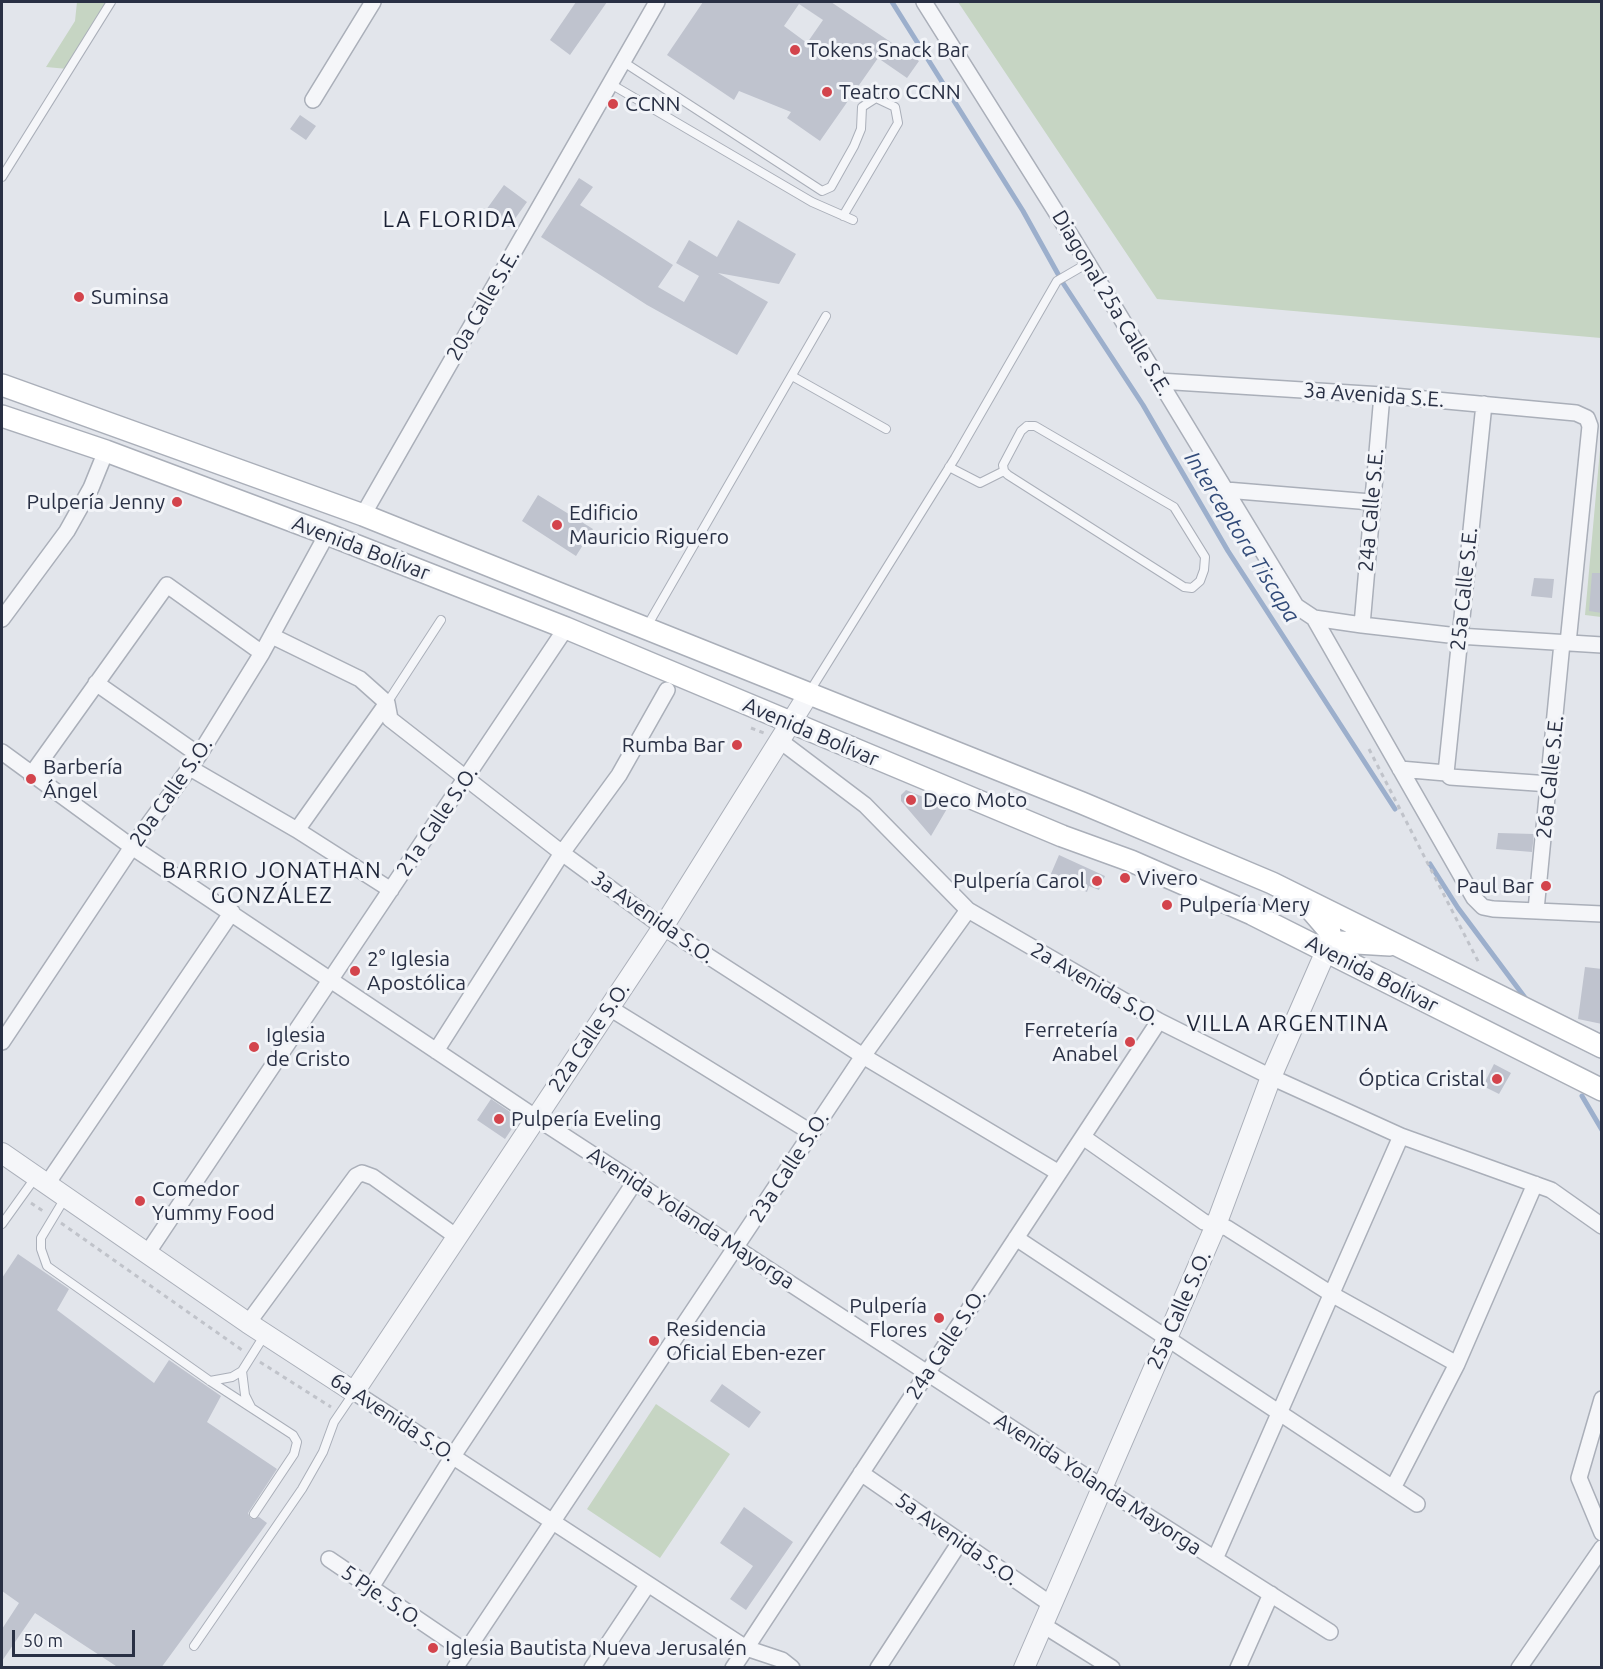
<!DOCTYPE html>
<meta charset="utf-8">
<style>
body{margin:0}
#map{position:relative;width:1603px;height:1669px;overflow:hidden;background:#e2e5eb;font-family:Ubuntu,sans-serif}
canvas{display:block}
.frame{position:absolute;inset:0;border:3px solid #293044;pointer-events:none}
.scale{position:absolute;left:12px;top:1630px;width:123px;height:27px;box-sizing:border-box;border:3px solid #293044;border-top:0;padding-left:8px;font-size:18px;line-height:21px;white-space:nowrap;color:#293044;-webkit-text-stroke:4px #f2f4f8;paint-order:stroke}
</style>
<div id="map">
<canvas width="1603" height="1669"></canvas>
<div class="frame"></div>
<div class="scale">50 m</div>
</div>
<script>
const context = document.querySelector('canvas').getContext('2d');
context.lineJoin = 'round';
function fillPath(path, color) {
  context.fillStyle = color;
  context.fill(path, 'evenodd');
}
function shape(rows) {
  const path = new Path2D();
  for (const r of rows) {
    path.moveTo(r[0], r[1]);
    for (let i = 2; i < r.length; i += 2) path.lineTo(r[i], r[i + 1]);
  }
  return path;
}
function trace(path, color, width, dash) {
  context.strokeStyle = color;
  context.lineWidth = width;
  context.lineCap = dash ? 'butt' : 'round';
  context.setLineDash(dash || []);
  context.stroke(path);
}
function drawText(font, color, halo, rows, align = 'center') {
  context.font = font + ' Ubuntu,sans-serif';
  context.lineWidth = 6;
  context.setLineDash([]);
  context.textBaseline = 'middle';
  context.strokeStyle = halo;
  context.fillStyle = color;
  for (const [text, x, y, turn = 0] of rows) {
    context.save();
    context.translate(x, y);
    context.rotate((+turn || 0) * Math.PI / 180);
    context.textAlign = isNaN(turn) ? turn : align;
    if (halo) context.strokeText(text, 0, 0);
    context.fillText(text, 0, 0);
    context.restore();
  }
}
fillPath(shape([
 [77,2,111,2,68,69,46,67,75,21],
 [958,2,1601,2,1601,338,1157,299],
 [1601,439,1601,617,1585,615],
 [656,1404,730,1454,660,1558,587,1509]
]), '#c6d5c3');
trace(shape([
 [892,2,1023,211,1063,283,1143,405,1228,551,1395,809],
 [1430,864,1458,908,1529,1003],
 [1582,1096,1602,1130]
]), '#9cafcc', 5);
fillPath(shape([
 [576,2,607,2,570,55,550,40],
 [703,2,831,2,919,61,907,78,878,58,820,141,787,118,791,112,739,91,734,100,667,55],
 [799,4,823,20,807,43,784,26],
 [300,115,316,126,306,140,290,129],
 [579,178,593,187,580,205,673,265,658,287,684,302,699,276,676,263,689,240,717,257,738,220,796,254,779,284,718,273,768,302,737,355,647,305,541,237],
 [504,185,527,202,509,227,486,210],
 [538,495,593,529,576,556,522,521],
 [1592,573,1602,573,1602,613,1589,611],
 [1534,578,1554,579,1552,598,1531,596],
 [906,790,948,807,931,836,901,801,901,795],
 [1498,833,1534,834,1532,852,1496,849],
 [1059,855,1105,876,1099,890,1089,886,1087,892,1050,876],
 [1585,967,1602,969,1602,1024,1578,1019],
 [1494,1064,1511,1073,1499,1094,1483,1086],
 [491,1099,519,1118,505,1139,477,1120],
 [18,1254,69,1289,57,1310,154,1383,169,1360,221,1396,207,1422,277,1469,248,1513,251,1519,259,1517,267,1523,161,1668,119,1668,35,1613,2,1661,2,1629,19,1603,2,1591,2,1278],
 [722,1384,761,1412,749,1428,710,1401],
 [744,1507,793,1542,746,1610,730,1599,753,1566,720,1543]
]), '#bfc3ce');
const service = shape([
 [622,61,822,191,831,187,854,146,861,129,862,107,876,98,895,107,898,123,843,216],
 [609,83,812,202,853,220],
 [2,177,111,2],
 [792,376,886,429],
 [1027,426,1035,426,1174,507,1205,557,1204,570,1200,581,1192,588,1184,587,1008,475,1004,471,1003,465,1021,431,1027,426],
 [949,467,980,483,1004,471],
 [646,628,826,316],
 [810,691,955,458,1057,281,1088,263],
 [387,703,441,620],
 [65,1198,41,1238,41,1249,47,1266,210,1381,293,1435,297,1442,294,1454,254,1514],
 [2,1224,35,1178],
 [242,1371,245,1395,251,1407],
 [210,1381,232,1377,242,1371,264,1336],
 [194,1646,302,1489,323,1452,334,1422,353,1394]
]);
const minor = shape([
 [924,2,1073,239,1296,606,1314,618,1362,625,1458,636,1602,645],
 [313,100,373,2],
 [1159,381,1382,395,1576,413,1587,418,1590,426,1568,643],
 [1226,490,1371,502],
 [363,515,657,2],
 [1314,618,1474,898,1483,907,1493,909,1602,914],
 [2,619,67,531,91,488,106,451],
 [1362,625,1382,395],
 [272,636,360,679,387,703,390,719,562,853,663,927,863,1056,1059,1173],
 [96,683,199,755],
 [779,740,865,805,968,910,1159,1021,1271,1077,1401,1136,1551,1190,1602,1226],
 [2,752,132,847,535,1117,1102,1487,1330,1632],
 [190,768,297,830,391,890],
 [1400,769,1446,773,1450,777,1550,784],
 [1446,773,1484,404],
 [31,775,167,585,262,653],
 [297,830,387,703],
 [1536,910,1562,643],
 [608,1007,812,1133],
 [2,1042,132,847,199,755,262,653,327,534],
 [436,1051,562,853,619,775,667,690],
 [1083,1137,1204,1222,1227,1228,1333,1295,1457,1364],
 [47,1184,232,912],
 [1016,1238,1417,1504],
 [148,1252,566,628],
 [248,1323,356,1176,362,1173,373,1177,457,1237],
 [354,1392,746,1648,782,1660,792,1668],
 [1602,1399,1579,1478,1602,1533],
 [861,1473,1052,1605],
 [1393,1488,1457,1364,1535,1184],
 [329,1559,466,1652],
 [1215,1559,1401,1136],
 [370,1589,453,1456,636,1180],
 [1043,1625,1112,1668],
 [455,1668,863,1056,968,910],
 [592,1668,648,1584],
 [733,1668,1159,1021],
 [878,1668,960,1542],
 [1238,1668,1271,1594],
 [1519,1668,1602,1548]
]);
const tertiary = shape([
 [2,1153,248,1323,354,1392,663,927,808,695],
 [1024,1668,1216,1225,1271,1077,1326,951]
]);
const secondary = shape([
 [2,385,363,515,1082,803,1272,883,1602,1047],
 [2,416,106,451,327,534,566,628,1062,836,1131,861,1252,914,1602,1090],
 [1306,904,1330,932,1326,951],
 [1326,951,1340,942,1390,945]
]);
trace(service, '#aaafb9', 10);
trace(minor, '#aaafb9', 18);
trace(tertiary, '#aaafb9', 22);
trace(secondary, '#aaafb9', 24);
trace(shape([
 [751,728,764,733],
 [1369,749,1480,965],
 [31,1203,43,1211],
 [61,1223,242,1350],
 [260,1362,331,1407]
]), '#c0c3ca', 3, [4.5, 4.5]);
trace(service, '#f5f6f9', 8);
trace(minor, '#f5f6f9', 15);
trace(tertiary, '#f5f6f9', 20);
trace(secondary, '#fff', 21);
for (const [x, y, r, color] of [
 [795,50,6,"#d3444c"],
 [827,92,6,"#d3444c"],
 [613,104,6,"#d3444c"],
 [79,297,6,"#d3444c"],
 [177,502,6,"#d3444c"],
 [557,525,6,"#d3444c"],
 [737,745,6,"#d3444c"],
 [31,779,6,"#d3444c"],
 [911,800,6,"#d3444c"],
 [1125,878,6,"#d3444c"],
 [1097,881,6,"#d3444c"],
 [1546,886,6,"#d3444c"],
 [1167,905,6,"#d3444c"],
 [355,971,6,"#d3444c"],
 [1130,1042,6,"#d3444c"],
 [254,1047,6,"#d3444c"],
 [1497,1079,6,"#d3444c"],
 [499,1119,6,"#d3444c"],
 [140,1201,6,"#d3444c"],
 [939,1318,6,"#d3444c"],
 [654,1341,6,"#d3444c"],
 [433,1648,6,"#d3444c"]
]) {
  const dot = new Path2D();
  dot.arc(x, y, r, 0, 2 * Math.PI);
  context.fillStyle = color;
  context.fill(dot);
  trace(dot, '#f2f4f8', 2);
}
drawText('21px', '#293044', '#f2f4f8', [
 ["Tokens Snack Bar",807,50],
 ["Teatro CCNN",839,92],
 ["CCNN",625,104],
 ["Suminsa",91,297],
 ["Pulpería Jenny",165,502,"right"],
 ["Edificio",569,513],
 ["Mauricio Riguero",569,537],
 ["Rumba Bar",725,745,"right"],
 ["Barbería",43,767],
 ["Ángel",43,791],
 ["Deco Moto",923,800],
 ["Vivero",1137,878],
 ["Pulpería Carol",1085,881,"right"],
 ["Paul Bar",1534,886,"right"],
 ["Pulpería Mery",1179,905],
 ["2° Iglesia",367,959],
 ["Apostólica",367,983],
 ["Ferretería",1118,1030,"right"],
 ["Anabel",1118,1054,"right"],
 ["Iglesia",266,1035],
 ["de Cristo",266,1059],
 ["Óptica Cristal",1485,1079,"right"],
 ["Pulpería Eveling",511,1119],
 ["Comedor",152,1189],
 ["Yummy Food",152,1213],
 ["Pulpería",927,1306,"right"],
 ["Flores",927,1330,"right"],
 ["Residencia",666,1329],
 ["Oficial Eben-ezer",666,1353],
 ["Iglesia Bautista Nueva Jerusalén",445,1648]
], 'left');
drawText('21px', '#293044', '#f2f4f8', [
 ["Diagonal 25a Calle S.E.",1112,303,59],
 ["20a Calle S.E.",483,305,-60],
 ["3a Avenida S.E.",1374,395,4],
 ["24a Calle S.E.",1371,510,-85],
 ["Avenida Bolívar",361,548,21],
 ["25a Calle S.E.",1464,589,-84],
 ["Avenida Bolívar",811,732,23],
 ["26a Calle S.E.",1550,777,-84],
 ["20a Calle S.O.",171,792,-55],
 ["21a Calle S.O.",437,821,-56],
 ["3a Avenida S.O.",653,917,35],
 ["Avenida Bolívar",1372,974,27],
 ["2a Avenida S.O.",1095,984,30],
 ["22a Calle S.O.",589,1037,-56],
 ["23a Calle S.O.",789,1167,-57],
 ["Avenida Yolanda Mayorga",691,1218,33],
 ["25a Calle S.O.",1179,1310,-66],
 ["24a Calle S.O.",946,1344,-57],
 ["6a Avenida S.O.",393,1417,33],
 ["Avenida Yolanda Mayorga",1098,1484,33],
 ["5a Avenida S.O.",957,1539,35],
 ["5 Pje. S.O.",382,1596,34]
]);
context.letterSpacing = '1.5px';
drawText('22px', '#1b2235', '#f2f4f8', [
 ["LA FLORIDA",450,220],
 ["BARRIO JONATHAN",272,871],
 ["GONZÁLEZ",272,896],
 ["VILLA ARGENTINA",1288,1024]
]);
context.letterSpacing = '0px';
drawText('italic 22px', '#324b79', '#f2f4f8', [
 ["Interceptora Tiscapa",1242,537,58]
]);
</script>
